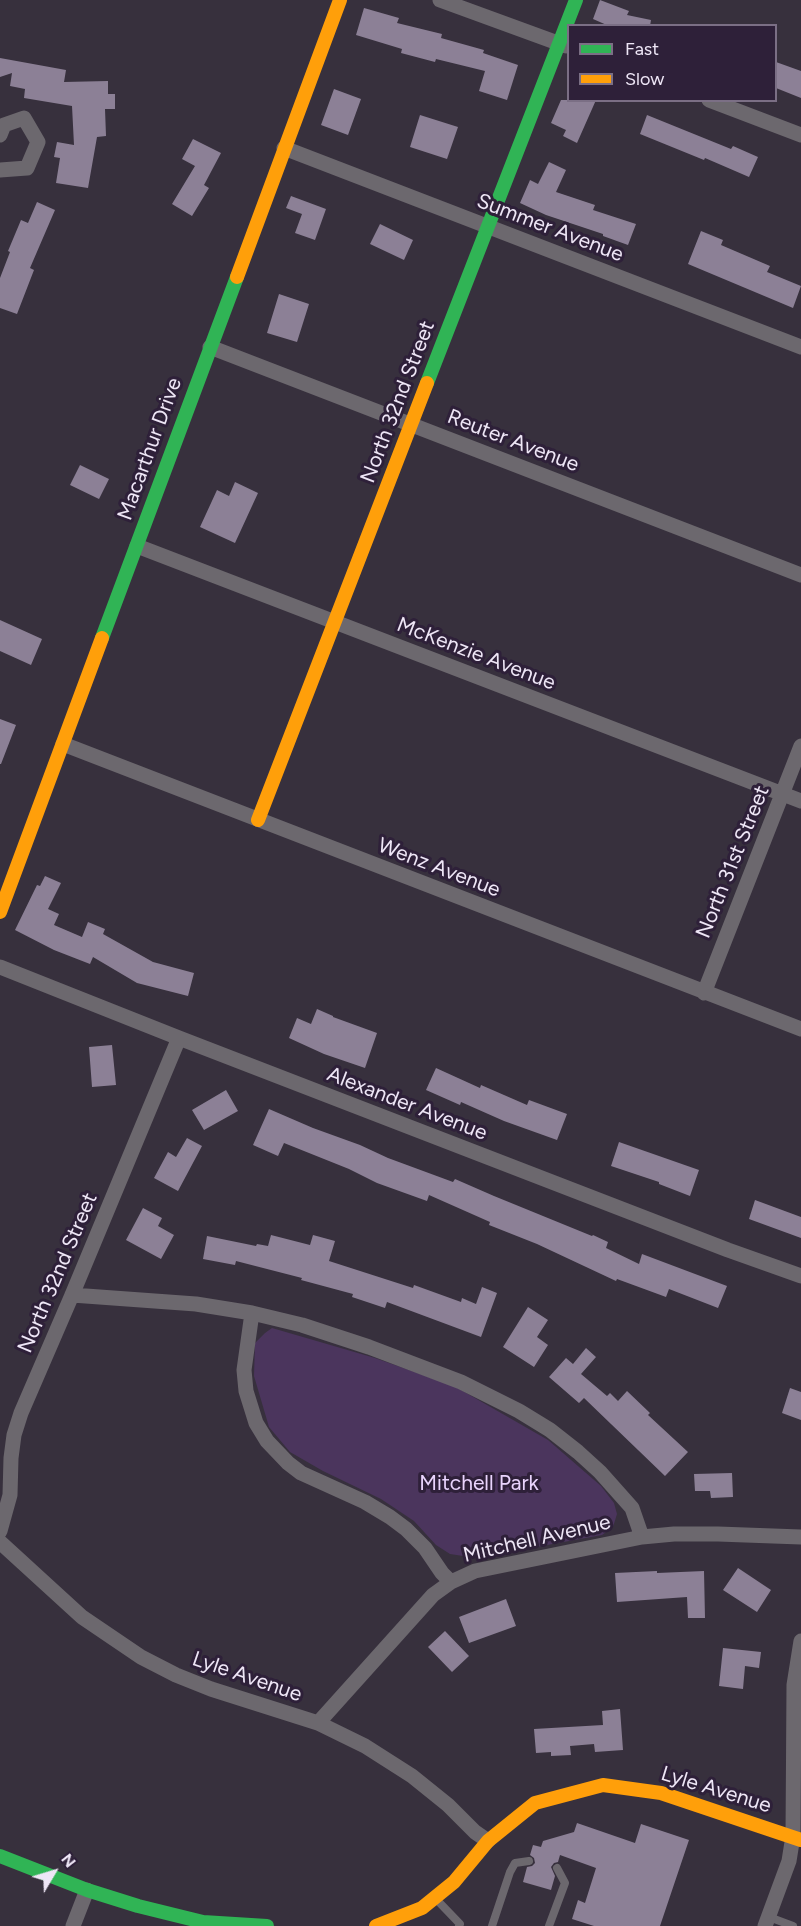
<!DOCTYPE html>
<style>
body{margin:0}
#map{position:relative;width:801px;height:1926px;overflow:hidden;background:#37303d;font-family:Figtree,sans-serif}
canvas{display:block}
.legend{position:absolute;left:567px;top:24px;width:210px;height:78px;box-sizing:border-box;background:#2e2039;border:2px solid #7b6f85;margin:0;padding:8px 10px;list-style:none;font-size:18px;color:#eee6f6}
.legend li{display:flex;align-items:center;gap:12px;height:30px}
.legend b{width:30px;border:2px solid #7b6f85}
.north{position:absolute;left:24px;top:1842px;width:60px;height:60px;-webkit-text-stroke:4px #2e2039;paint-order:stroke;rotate:52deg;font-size:16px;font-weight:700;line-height:24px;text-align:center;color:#eee6f6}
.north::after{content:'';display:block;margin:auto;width:21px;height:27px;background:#eee6f6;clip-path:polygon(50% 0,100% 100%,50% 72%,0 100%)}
</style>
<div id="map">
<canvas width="801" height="1926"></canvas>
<ul class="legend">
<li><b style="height:8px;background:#30b455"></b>Fast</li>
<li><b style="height:8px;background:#ff9f0a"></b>Slow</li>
</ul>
<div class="north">N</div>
</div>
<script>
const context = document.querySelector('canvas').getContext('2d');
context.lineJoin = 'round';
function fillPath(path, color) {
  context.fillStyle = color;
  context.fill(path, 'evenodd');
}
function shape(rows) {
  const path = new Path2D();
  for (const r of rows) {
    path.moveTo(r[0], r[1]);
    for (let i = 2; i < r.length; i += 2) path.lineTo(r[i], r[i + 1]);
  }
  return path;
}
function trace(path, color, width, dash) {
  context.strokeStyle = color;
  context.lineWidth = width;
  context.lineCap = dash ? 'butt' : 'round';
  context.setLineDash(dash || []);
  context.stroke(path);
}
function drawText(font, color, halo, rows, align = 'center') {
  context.font = font + ' Figtree,sans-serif';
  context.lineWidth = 6;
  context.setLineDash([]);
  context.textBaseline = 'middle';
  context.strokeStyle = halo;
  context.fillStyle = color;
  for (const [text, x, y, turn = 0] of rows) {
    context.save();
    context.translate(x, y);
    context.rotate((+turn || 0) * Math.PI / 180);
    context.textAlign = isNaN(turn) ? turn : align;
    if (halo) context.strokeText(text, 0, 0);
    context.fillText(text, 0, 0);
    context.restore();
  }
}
fillPath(shape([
 [272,1328,375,1358,454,1386,548,1440,601,1486,614,1503,617,1514,613,1527,602,1535,476,1558,450,1554,436,1545,414,1521,381,1499,323,1471,290,1452,269,1427,254,1376,255,1343,265,1333]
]), '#4b355d');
fillPath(shape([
 [600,0,629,11,627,15,651,20,650,26,609,26,593,19],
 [364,8,399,18,397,23,442,34,441,38,484,50,483,53,518,65,507,100,479,91,485,71,436,59,435,62,401,53,402,49,356,35],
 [0,58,66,70,64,82,108,81,108,94,115,94,115,109,105,109,106,136,97,137,88,188,56,183,60,158,54,157,57,142,74,145,72,106,24,98,25,89,10,86,12,73,0,77],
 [776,62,801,71,801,98,776,88],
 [334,89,361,99,348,135,321,125],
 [561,100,596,100,577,143,563,136,566,130,551,123],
 [420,115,458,127,447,159,410,147],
 [647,115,731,149,733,146,758,157,749,177,705,158,704,160,640,134],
 [193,139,221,153,204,185,209,188,192,216,172,204,195,166,182,159],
 [549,162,566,170,556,192,595,205,593,210,636,224,628,245,603,236,603,234,546,215,520,203,530,180,538,184],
 [291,196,326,209,315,240,295,233,302,214,286,208],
 [37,202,55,210,30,268,34,270,17,314,0,308,0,278,10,252,8,251,21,220,28,223],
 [380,224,413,240,404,260,370,244],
 [701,231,723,240,721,245,770,266,767,272,801,286,793,308,688,264],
 [279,294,309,304,297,342,267,333],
 [80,465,109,479,99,499,70,485],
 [235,482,258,493,235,543,200,527,217,490,229,496],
 [0,620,42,639,31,665,0,651],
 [0,719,16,725,1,764,0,764],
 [45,876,61,883,48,909,59,914,54,925,82,937,88,922,105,929,103,934,153,962,194,973,188,996,137,983,93,957,90,964,54,950,15,930,37,885,40,886],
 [317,1009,333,1016,333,1017,377,1033,365,1068,324,1054,289,1038,297,1018,311,1024],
 [112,1045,116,1085,92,1087,89,1047],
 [436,1068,480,1088,481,1085,527,1105,529,1100,567,1114,557,1140,504,1121,461,1102,460,1105,426,1090],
 [226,1090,238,1111,204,1130,192,1110],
 [269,1109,313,1128,360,1145,388,1158,453,1182,455,1179,494,1196,592,1236,593,1235,608,1242,606,1248,639,1264,642,1254,727,1286,718,1308,669,1289,666,1297,617,1279,616,1281,537,1244,489,1225,490,1222,429,1195,427,1201,377,1183,349,1169,284,1143,278,1156,253,1145],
 [187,1138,202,1146,178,1191,154,1178,168,1152,176,1157],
 [619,1142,699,1170,690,1196,659,1184,659,1182,611,1166],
 [755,1200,801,1217,801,1238,749,1219],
 [143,1208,162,1218,158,1226,174,1235,161,1259,126,1240],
 [271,1235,310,1245,313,1235,335,1241,329,1261,413,1288,414,1285,461,1302,462,1298,476,1304,482,1287,497,1293,481,1337,387,1302,385,1308,352,1297,353,1294,301,1280,302,1278,236,1261,235,1265,203,1259,207,1236,256,1246,257,1244,268,1246],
 [528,1307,548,1320,537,1337,548,1345,534,1367,503,1347],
 [586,1348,596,1357,581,1374,607,1396,610,1393,618,1401,627,1391,650,1413,648,1415,688,1452,665,1476,584,1398,579,1403,549,1377,566,1358,573,1364],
 [790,1388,801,1392,801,1420,782,1413],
 [732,1473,733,1497,711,1498,710,1491,695,1491,694,1474],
 [738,1568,771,1590,757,1612,723,1590],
 [657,1571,657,1573,704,1571,705,1618,688,1618,687,1597,617,1602,615,1573],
 [506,1599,516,1626,469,1643,459,1617],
 [445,1631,469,1656,452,1672,428,1647],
 [723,1648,761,1652,759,1668,745,1666,743,1689,719,1686],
 [620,1709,623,1750,595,1752,594,1744,570,1746,571,1755,551,1756,551,1752,536,1753,534,1729,603,1725,602,1711],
 [577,1823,635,1843,641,1824,689,1840,660,1926,594,1926,572,1919,578,1900,585,1903,596,1868,560,1855,558,1862,554,1863,551,1867,555,1876,551,1890,523,1882,527,1867,532,1866,535,1863,534,1858,530,1855,533,1845,541,1847,543,1841,574,1832]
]), '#8c8096');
trace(shape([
 [436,1899,460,1924,459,1926],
 [769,1917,793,1926],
 [492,1926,510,1872,515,1863,529,1861],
 [549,1926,565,1883,557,1868]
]), '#6c686e', 8);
trace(shape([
 [440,0,566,46],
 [709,100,801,135],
 [0,135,4,125,24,118,38,142,27,168,0,170],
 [284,148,801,347],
 [210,347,801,575],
 [137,546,801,801],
 [63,744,801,1029],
 [0,967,179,1038,728,1250,801,1276],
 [704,993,801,746],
 [72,1295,196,1304,252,1313,302,1325,369,1347,461,1382,519,1411,550,1430,578,1452,600,1472,632,1508,642,1537],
 [252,1313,244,1370,246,1391,256,1423,267,1441,288,1463,301,1473,365,1502,390,1517,406,1529,425,1548,442,1573,451,1582],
 [0,1531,10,1495,11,1458,14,1435,21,1413,72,1295,179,1038],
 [0,1542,82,1617,141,1657,176,1675,211,1689,318,1723,365,1746,412,1776,448,1805,475,1832,488,1841],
 [318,1723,433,1595,451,1582,475,1571,642,1537,674,1534,718,1534,801,1537],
 [73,1926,87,1890],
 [765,1926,789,1861,793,1836,794,1685,801,1641]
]), '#6c686e', 15);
trace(shape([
 [427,383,576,0],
 [102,638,237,277],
 [0,1856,87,1890,138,1906,203,1922,267,1926]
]), '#30b455', 14);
trace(shape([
 [237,277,340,0],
 [258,820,427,383],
 [0,912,102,638],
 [376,1926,422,1908,454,1882,488,1841,535,1803,603,1785,661,1793,801,1840]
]), '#ff9f0a', 14);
drawText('21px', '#eee6f6', '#2e2039', [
 ["Summer Avenue",550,228,21],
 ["North 32nd Street",398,402,-69],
 ["Reuter Avenue",513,441,21],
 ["Macarthur Drive",150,449,-70],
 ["McKenzie Avenue",476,654,21],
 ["North 31st Street",733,862,-68],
 ["Wenz Avenue",439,868,21],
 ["Alexander Avenue",407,1104,21],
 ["North 32nd Street",58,1273,-67],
 ["Mitchell Avenue",537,1539,-13],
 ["Lyle Avenue",247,1677,19],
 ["Lyle Avenue",716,1790,17]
]);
drawText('21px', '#e9d4fd', '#2e2039', [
 ["Mitchell Park",479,1484]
]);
</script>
